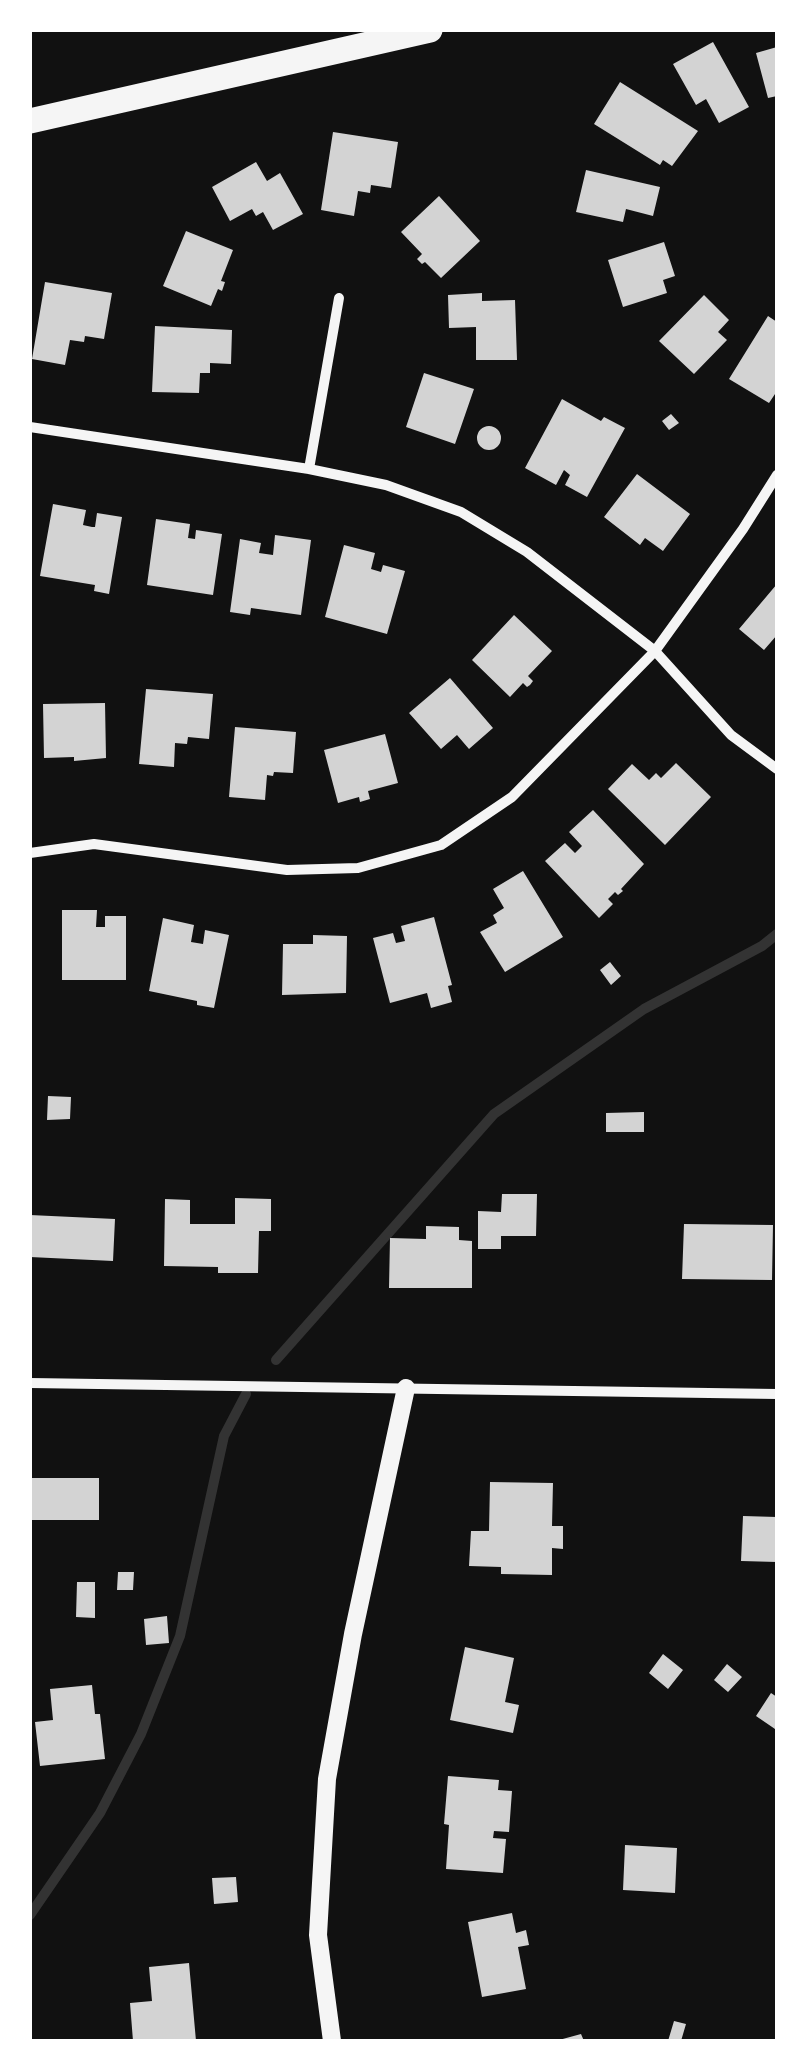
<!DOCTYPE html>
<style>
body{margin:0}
#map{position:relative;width:807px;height:2071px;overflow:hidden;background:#111;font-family:Manrope,sans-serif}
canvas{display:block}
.frame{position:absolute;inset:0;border:32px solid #fff;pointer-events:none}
</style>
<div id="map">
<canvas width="807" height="2071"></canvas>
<div class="frame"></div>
</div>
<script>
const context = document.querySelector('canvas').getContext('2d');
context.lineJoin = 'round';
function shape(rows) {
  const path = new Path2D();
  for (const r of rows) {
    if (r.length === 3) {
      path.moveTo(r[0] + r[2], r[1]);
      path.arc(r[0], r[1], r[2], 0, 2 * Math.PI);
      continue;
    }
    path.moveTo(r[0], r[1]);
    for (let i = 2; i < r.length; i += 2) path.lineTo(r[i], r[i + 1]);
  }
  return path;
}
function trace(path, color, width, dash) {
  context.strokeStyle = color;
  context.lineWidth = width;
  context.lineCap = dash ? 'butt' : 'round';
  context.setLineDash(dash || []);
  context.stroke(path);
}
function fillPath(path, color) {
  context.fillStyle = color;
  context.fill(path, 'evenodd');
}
trace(shape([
 [276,1360,494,1114,644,1009,762,946,777,934],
 [30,1915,100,1813,141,1734,180,1636,224,1436,246,1394]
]), '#333', 10);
fillPath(shape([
 [713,42,749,107,719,123,706,99,696,105,673,64],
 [777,47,777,96,768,98,756,53],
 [620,82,698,131,672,166,663,160,660,165,594,124],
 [333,132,398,142,391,188,371,185,370,193,358,191,354,216,321,210],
 [256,162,267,181,280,173,303,214,273,230,263,212,256,216,252,209,230,221,212,187],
 [586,170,660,187,653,216,626,209,623,222,576,212],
 [439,196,480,241,441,278,425,262,422,264,417,259,422,254,401,232],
 [186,231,233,250,221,281,225,282,222,291,218,289,211,306,163,286],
 [664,242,675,276,663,280,667,293,623,307,608,260],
 [45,282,112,293,104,339,85,336,84,342,70,340,65,365,32,359],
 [482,293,482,301,515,300,517,360,476,360,476,327,449,328,448,295],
 [704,295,729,320,718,332,727,340,694,374,659,341],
 [768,316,777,322,777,391,769,403,729,379],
 [155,326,232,330,231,364,210,363,210,373,200,373,199,393,152,392],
 [424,373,474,389,455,444,406,427],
 [562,399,601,421,604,417,625,428,587,497,565,485,570,475,564,470,556,485,525,468],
 [671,414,679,423,669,430,662,421],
 [489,438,12],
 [637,474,690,514,663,551,645,538,640,545,604,517],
 [53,504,86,510,83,525,92,527,95,527,97,513,122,517,109,594,94,591,95,585,40,576],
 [156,519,190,524,188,538,195,539,196,530,222,534,213,595,147,585],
 [275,535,311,540,301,615,251,608,250,615,230,612,240,539,261,543,259,553,273,555],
 [344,545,375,553,371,569,381,572,383,565,405,571,387,634,325,617],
 [777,584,777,635,764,650,739,629],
 [514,615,552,651,528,676,533,681,530,685,527,687,523,683,510,697,472,660],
 [450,678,493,728,469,749,457,735,441,749,409,713],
 [146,689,213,694,209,739,188,737,187,744,175,743,174,767,139,764],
 [105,703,106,758,74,761,74,757,44,758,43,704],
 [235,727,296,732,293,773,274,772,273,776,267,775,265,800,229,797],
 [385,734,398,783,368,791,370,799,360,802,359,797,338,803,324,750],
 [676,763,711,797,665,845,608,789,632,764,649,780,656,773,661,778],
 [593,810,644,864,621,889,623,891,618,895,615,892,608,899,613,904,599,918,545,861,565,843,575,853,582,846,569,832],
 [523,871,563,937,505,972,480,932,497,923,493,915,504,908,493,889],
 [62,910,97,910,96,927,105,927,105,916,126,916,126,980,62,980],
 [434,917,452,985,448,986,452,1002,431,1008,427,993,390,1003,373,938,393,933,396,943,405,941,401,926],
 [163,918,194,925,191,942,203,944,205,930,229,935,214,1008,197,1005,197,1001,149,991],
 [313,935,347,936,346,993,282,995,283,944,313,944],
 [610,962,621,976,611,985,600,970],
 [48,1096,71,1097,70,1119,47,1120],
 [644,1112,644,1132,606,1132,606,1113],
 [502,1194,537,1194,536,1236,501,1236,501,1249,478,1249,478,1211,501,1212],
 [235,1198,271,1199,271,1231,259,1231,258,1273,218,1273,218,1267,164,1266,165,1199,190,1200,190,1224,235,1224],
 [30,1215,115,1219,113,1261,30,1257],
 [684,1224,773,1225,772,1280,682,1279],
 [426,1226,459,1227,459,1240,472,1241,472,1288,389,1288,390,1238,426,1239],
 [30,1478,99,1478,99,1520,30,1520],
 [490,1482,553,1483,552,1526,563,1526,563,1549,552,1548,552,1575,501,1574,501,1567,469,1566,471,1531,489,1531],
 [743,1516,777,1517,777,1562,741,1561],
 [118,1572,134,1572,133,1590,117,1590],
 [77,1582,95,1582,95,1618,76,1617],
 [167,1616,169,1643,146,1645,144,1619],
 [465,1647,514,1658,505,1702,519,1705,513,1733,450,1720],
 [663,1654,683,1670,668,1689,649,1673],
 [727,1664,742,1677,728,1692,714,1680],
 [92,1685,95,1714,100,1714,105,1759,40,1766,35,1722,53,1720,50,1689],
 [771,1693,777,1697,775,1729,756,1716],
 [448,1776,499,1780,498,1790,512,1791,509,1832,494,1831,493,1838,506,1839,503,1873,446,1869,449,1825,444,1824],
 [625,1845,677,1848,675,1893,623,1890],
 [236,1877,238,1902,214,1904,212,1878],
 [512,1913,516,1933,526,1930,529,1945,518,1947,526,1989,482,1997,468,1922],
 [189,1963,196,2041,133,2041,130,2003,152,2001,149,1967],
 [674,2021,686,2024,681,2041,668,2041],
 [581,2034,584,2041,559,2041,559,2040]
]), '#d3d3d3');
trace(shape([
 [30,427,309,469,386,485,461,512,527,552,655,651,731,735,777,769],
 [309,469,339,298],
 [30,853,94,844,287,870,358,868,441,845,512,797,655,651,743,529,777,475],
 [30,1383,777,1394]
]), '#f5f5f5', 10);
trace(shape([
 [332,2041,318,1935,327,1779,353,1634,406,1388]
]), '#f5f5f5', 18);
trace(shape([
 [30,121,430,30]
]), '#f5f5f5', 25);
</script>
